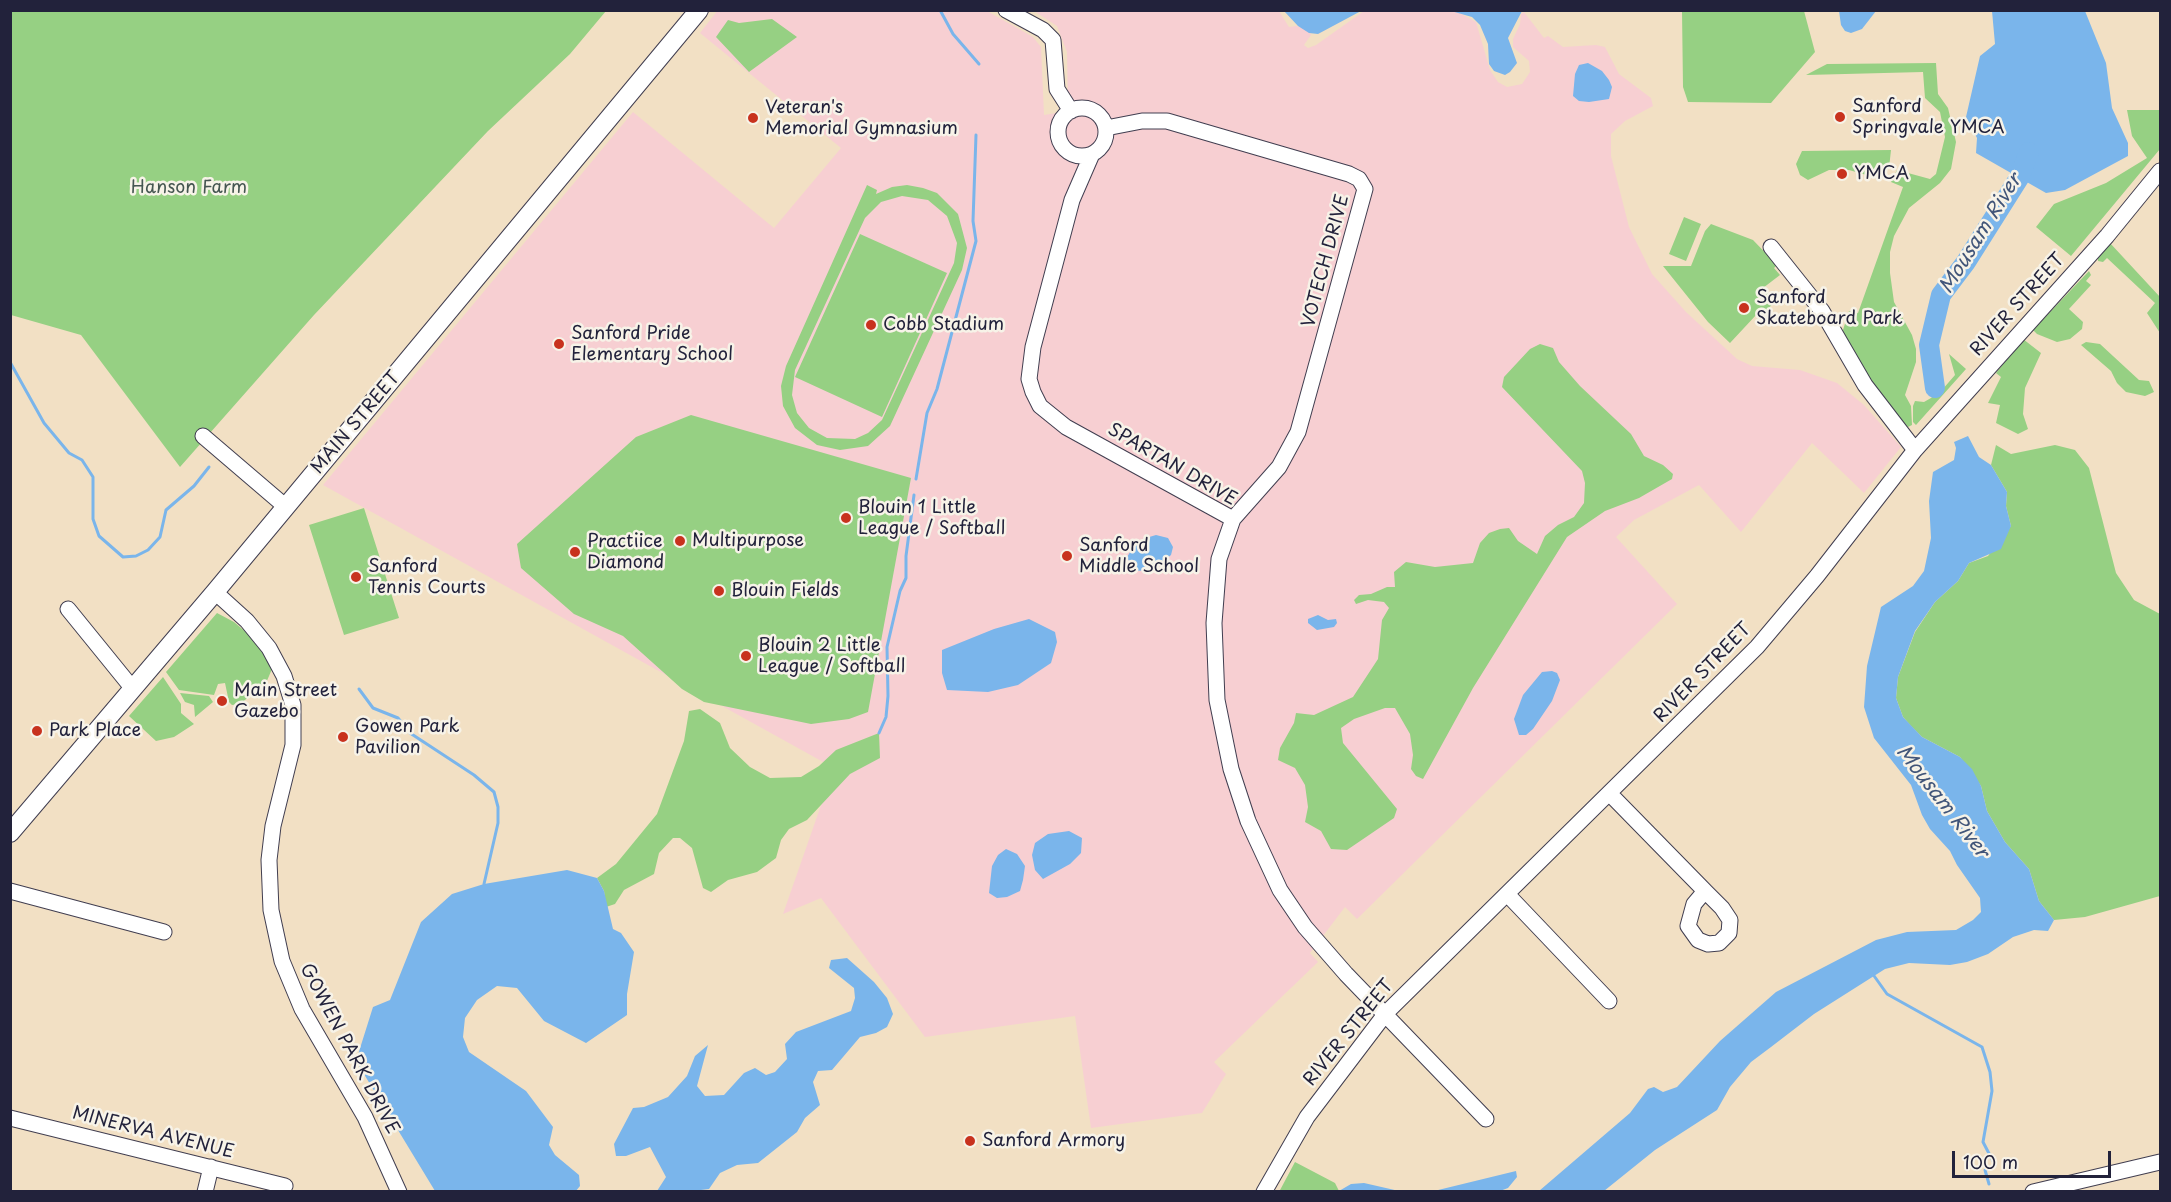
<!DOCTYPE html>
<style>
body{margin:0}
#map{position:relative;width:2171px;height:1202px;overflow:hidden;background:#f2e0c4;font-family:"Playpen Sans",sans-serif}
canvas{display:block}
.frame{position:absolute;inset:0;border:12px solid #22223b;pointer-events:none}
.scale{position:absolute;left:1952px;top:1151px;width:159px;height:27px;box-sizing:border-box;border:3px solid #22223b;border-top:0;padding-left:8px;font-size:18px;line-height:21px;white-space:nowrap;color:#22223b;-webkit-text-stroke:4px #f7f3e8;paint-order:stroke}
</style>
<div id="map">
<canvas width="2171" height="1202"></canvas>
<div class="frame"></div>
<div class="scale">100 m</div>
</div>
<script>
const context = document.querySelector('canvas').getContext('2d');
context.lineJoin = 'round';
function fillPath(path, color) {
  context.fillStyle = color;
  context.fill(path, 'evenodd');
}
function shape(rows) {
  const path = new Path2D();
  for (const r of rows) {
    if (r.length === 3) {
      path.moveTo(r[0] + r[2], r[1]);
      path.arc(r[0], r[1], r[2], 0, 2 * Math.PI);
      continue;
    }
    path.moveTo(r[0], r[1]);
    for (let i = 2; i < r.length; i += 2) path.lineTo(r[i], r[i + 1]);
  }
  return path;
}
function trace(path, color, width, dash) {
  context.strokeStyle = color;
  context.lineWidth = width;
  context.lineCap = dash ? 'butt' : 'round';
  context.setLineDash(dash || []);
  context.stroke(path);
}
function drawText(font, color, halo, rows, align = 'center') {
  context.font = font + ' "Playpen Sans",sans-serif';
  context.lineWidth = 5;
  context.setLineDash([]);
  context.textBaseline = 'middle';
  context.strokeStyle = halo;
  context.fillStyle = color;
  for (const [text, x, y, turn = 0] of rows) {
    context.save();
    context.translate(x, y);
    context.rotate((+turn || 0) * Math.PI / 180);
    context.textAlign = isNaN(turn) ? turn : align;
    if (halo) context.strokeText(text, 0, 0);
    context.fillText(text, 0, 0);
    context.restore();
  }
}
fillPath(shape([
 [718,10,987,11,1033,37,1041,47,1044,115,1068,111,1067,52,1057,26,1034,11,1279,11,1289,27,1296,26,1308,29,1311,35,1304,45,1308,48,1316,45,1364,11,1456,11,1476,22,1490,70,1498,82,1507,87,1522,84,1530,72,1529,61,1513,47,1513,39,1520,24,1521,14,1524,12,1544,38,1548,36,1563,47,1596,45,1605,47,1619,74,1651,98,1653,106,1625,121,1611,134,1611,156,1629,227,1652,274,1686,312,1737,359,1752,366,1800,370,1837,383,1864,405,1901,447,1864,493,1812,443,1741,532,1699,485,1634,520,1616,537,1677,604,1357,919,1345,907,1310,953,1318,962,1214,1062,1226,1074,1202,1113,1091,1128,1075,1016,925,1037,821,898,783,914,834,768,323,485,633,112,774,228,841,148,700,33]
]), '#f7cfd2');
fillPath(shape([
 [10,11,606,11,570,54,488,131,314,315,180,467,81,335,11,315],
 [1682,11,1804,11,1815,52,1771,103,1688,102,1683,87],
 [772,19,797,37,749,72,716,37,728,20,739,23],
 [1936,63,1938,94,1948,108,1956,142,1951,169,1940,183,1909,208,1894,236,1890,252,1890,273,1894,302,1912,335,1916,349,1916,362,1905,395,1911,406,1912,425,1908,427,1879,395,1844,336,1843,330,1849,311,1858,313,1903,187,1891,182,1897,170,1930,179,1936,174,1945,137,1940,112,1925,98,1923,72,1806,75,1827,64],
 [2127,110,2160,110,2160,149,2071,256,2036,227,2054,204,2106,183,2147,158,2132,136],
 [1891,150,1889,168,1877,178,1849,170,1829,170,1808,180,1800,175,1796,164,1802,151],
 [867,185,877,190,876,194,892,187,907,185,923,188,937,193,958,214,967,248,962,270,890,426,868,446,840,450,817,445,795,428,783,406,781,386,786,366],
 [902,196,928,200,947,216,957,243,954,263,882,420,868,433,855,439,827,438,809,428,797,413,792,395,795,370,865,218,881,202],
 [1684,217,1701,224,1686,261,1669,254],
 [1711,224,1753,240,1777,265,1774,268,1780,275,1763,288,1775,302,1762,314,1757,314,1730,343,1708,322,1663,266,1691,266,1705,231],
 [860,234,947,273,882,417,795,377],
 [2110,243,2160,297,2160,333,2147,313,2155,303,2107,258,2103,262,2098,261,2098,255],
 [2089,271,2091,275,2086,281,2091,285,2069,309,2083,322,2082,329,2070,339,2057,342,2037,334,2033,330],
 [2023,339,2041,353,2025,388,2023,414,2028,429,2018,434,1996,423,2000,405,1988,403,2001,377,1996,373],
 [2086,342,2100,344,2139,380,2149,381,2154,392,2145,396,2126,392,2117,383,2111,371,2081,345],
 [1540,344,1553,348,1559,362,1580,386,1631,434,1644,456,1663,465,1673,474,1672,479,1639,498,1605,511,1567,537,1473,688,1423,779,1416,776,1411,769,1413,755,1410,734,1395,708,1385,708,1354,719,1341,728,1343,743,1397,809,1394,818,1347,850,1331,849,1321,831,1305,822,1308,807,1305,785,1295,768,1278,760,1280,748,1294,723,1296,713,1314,715,1353,697,1378,659,1382,620,1389,608,1384,602,1368,600,1356,604,1354,600,1359,595,1371,594,1387,587,1395,587,1394,572,1406,562,1435,567,1473,563,1480,543,1489,533,1500,529,1509,528,1518,541,1537,554,1545,536,1558,525,1574,517,1584,503,1585,483,1582,471,1502,387,1504,377,1530,349],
 [1949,354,1966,369,1916,425,1913,422,1913,406,1915,401,1924,402,1931,398,1942,390,1955,375],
 [691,415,911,478,868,712,849,719,811,724,704,702,682,689,623,636,574,614,521,568,517,544,636,437],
 [1996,445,2011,454,2055,445,2075,450,2089,468,2116,573,2134,600,2160,614,2160,896,2085,917,2054,920,2039,901,2029,869,2005,842,1987,811,1981,786,1960,757,1922,737,1911,726,1903,717,1896,698,1898,677,1915,632,1935,602,1958,581,1969,563,1988,556,2011,526,2006,506,2007,492,1991,465],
 [364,508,399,618,344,635,309,525],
 [217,613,234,622,247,633,260,648,272,669,266,683,240,704,232,705,229,702,225,683,218,684,214,695,179,690,166,672],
 [163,677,181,704,181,713,194,724,174,737,156,741,129,716],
 [180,693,209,696,213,702,195,717,194,705,185,702],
 [700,709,720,723,730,748,750,767,770,778,801,777,819,766,836,750,879,733,880,758,850,774,807,820,789,829,781,840,776,858,757,872,728,880,711,892,703,888,692,848,680,838,673,838,659,853,654,874,624,890,615,904,606,907,604,891,597,878,616,864,657,814,684,741,689,711],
 [1295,1162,1335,1183,1339,1191,1279,1192]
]), '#96d083');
fillPath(shape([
 [1284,11,1361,11,1318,34,1309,33,1298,26],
 [1451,11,1522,11,1508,38,1517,63,1510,72,1505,75,1494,71,1489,64,1488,44,1480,25,1472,17],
 [1839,11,1839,10,1876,11,1862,29,1851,33,1845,31,1841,25],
 [1992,11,2085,11,2106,63,2112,108,2128,143,2128,156,2065,190,2046,193,1976,153,1977,138,1966,117,1980,56,1995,44],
 [1588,63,1602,71,1609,80,1612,87,1609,99,1589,102,1579,101,1573,96,1575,74,1579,65],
 [1968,436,1979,457,1991,465,2007,492,2006,506,2011,526,2001,549,1969,563,1958,581,1935,602,1915,631,1898,677,1896,698,1903,717,1922,737,1960,757,1972,769,1981,786,1987,811,2005,842,2029,869,2039,901,2054,920,2048,931,2034,930,2013,937,1988,954,1967,962,1950,965,1909,963,1885,969,1814,1014,1771,1047,1751,1062,1730,1087,1717,1110,1655,1150,1604,1191,1539,1191,1630,1113,1648,1089,1654,1087,1663,1092,1677,1087,1720,1041,1776,992,1876,940,1907,932,1956,930,1973,920,1981,912,1980,898,1957,865,1950,851,1930,829,1922,815,1911,785,1874,738,1864,707,1867,666,1881,607,1913,586,1924,571,1931,538,1929,501,1933,472,1954,460,1956,448,1954,442],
 [1156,535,1168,538,1173,547,1171,555,1152,570,1134,571,1127,557,1134,546,1146,538],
 [1318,615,1328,620,1336,619,1337,623,1334,627,1317,630,1308,623,1308,619],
 [1029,619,1055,632,1057,642,1051,663,1018,685,988,692,947,690,942,673,942,650,994,629],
 [1552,671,1557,673,1560,680,1552,701,1533,729,1526,735,1519,735,1514,719,1523,695,1542,672],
 [1069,831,1082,838,1081,853,1070,864,1043,879,1035,870,1032,855,1035,843,1048,834],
 [1006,849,1017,854,1025,866,1023,880,1020,891,1007,897,997,898,989,893,992,866,998,855],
 [567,870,597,878,604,891,613,929,621,933,634,952,627,994,627,1015,586,1043,544,1021,517,988,497,986,477,1000,465,1018,463,1037,469,1052,526,1091,553,1127,549,1145,555,1155,579,1175,580,1186,575,1192,435,1191,356,1061,373,1007,390,1000,421,922,452,894,484,884],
 [847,958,874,982,887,998,893,1014,887,1027,876,1033,860,1037,832,1070,818,1071,813,1082,820,1105,805,1118,797,1132,758,1163,737,1165,720,1173,709,1189,693,1191,657,1191,666,1177,650,1147,626,1156,616,1156,614,1144,633,1108,644,1107,668,1097,687,1076,695,1056,708,1045,697,1086,705,1096,724,1095,744,1073,755,1068,766,1075,775,1072,787,1059,785,1044,796,1032,851,1011,855,998,854,988,829,968,831,960],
 [1516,1171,1517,1177,1508,1188,1500,1191,1434,1191],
 [1364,1183,1399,1191,1339,1191,1351,1184]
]), '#7ab5eb');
trace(shape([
 [940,10,953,34,979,64],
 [10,362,44,423,69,453,82,460,93,477,93,519,99,536,123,557,136,556,148,550,160,537,166,510,194,486,209,467],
 [916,479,927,413,937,389,976,241,973,221,976,135],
 [359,689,373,708,398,718,410,733,474,775,494,792,498,807,498,823,484,884],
 [879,733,886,717,888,696,887,647,900,591,906,578,906,556,914,495],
 [1872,973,1887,994,1982,1047,1990,1072,1992,1091,1983,1142,1995,1165,1985,1170,1989,1184]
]), '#7ab5eb', 3);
trace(shape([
 [1935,388,1929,345,1941,295,1966,262,2019,178,2029,152]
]), '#7ab5eb', 20);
const minor = shape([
 [1006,10,1043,30,1053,40,1057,89,1071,111],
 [1082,132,24],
 [1106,128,1142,121,1167,121,1349,174,1359,179,1365,189,1298,432,1279,467,1233,519,1219,559,1214,623,1217,700,1231,769,1248,821,1280,890,1305,927,1346,974,1486,1119],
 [1092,154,1072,200,1033,347,1029,379,1033,392,1040,406,1066,427,1233,519],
 [1771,247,1822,311,1865,385,1915,450],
 [203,436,286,507],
 [215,592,247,621,269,648,284,676,293,705,293,745,273,826,269,860,271,910,282,961,302,1009,365,1117,399,1192],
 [68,609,133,689],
 [1610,794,1705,891],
 [10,891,164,932],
 [1705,891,1722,908,1730,920,1729,933,1719,943,1708,944,1698,940,1688,926,1694,904,1705,891],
 [1507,894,1609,1001],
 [10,1118,285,1186],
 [205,1192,211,1167],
 [1264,1192,1307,1117,1386,1013,1757,647,1817,576,1915,450,2107,236,2160,171],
 [2033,1192,2160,1162]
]);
const major = shape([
 [10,833,215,592,699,10]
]);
trace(minor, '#413e50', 17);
trace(major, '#413e50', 20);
trace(minor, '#fff', 15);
trace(major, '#fff', 18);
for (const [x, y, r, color] of [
 [1840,117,6,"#c8321e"],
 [753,118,6,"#c8321e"],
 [1842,174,6,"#c8321e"],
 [1744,308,6,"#c8321e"],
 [871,325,6,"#c8321e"],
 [559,344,6,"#c8321e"],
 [846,518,6,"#c8321e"],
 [680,541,6,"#c8321e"],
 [575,552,6,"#c8321e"],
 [1067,556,6,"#c8321e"],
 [356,577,6,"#c8321e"],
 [719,591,6,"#c8321e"],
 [746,656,6,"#c8321e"],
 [222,701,6,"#c8321e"],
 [37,731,6,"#c8321e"],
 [343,737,6,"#c8321e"],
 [970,1141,6,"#c8321e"]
]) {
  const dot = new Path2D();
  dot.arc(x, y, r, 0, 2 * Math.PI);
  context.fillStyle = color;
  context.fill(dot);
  trace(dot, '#f7f3e8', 2);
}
drawText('18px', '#22223b', '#f7f3e8', [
 ["Sanford",1852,107],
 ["Springvale YMCA",1852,128],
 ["Veteran's",765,108],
 ["Memorial Gymnasium",765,129],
 ["YMCA",1854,174],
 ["Sanford",1756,298],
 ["Skateboard Park",1756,319],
 ["Cobb Stadium",883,325],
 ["Sanford Pride",571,334],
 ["Elementary School",571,355],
 ["Blouin 1 Little",858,508],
 ["League / Softball",858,529],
 ["Multipurpose",692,541],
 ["Practiice",587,542],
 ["Diamond",587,563],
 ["Sanford",1079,546],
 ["Middle School",1079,567],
 ["Sanford",368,567],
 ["Tennis Courts",368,588],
 ["Blouin Fields",731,591],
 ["Blouin 2 Little",758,646],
 ["League / Softball",758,667],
 ["Main Street",234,691],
 ["Gazebo",234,712],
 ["Gowen Park",355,727],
 ["Pavilion",355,748],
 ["Park Place",49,731],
 ["Sanford Armory",982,1141]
], 'left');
drawText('18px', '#455651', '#f7f3e8', [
 ["Hanson Farm",189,188]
]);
drawText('18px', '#22223b', '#f7f3e8', [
 ["VOTECH DRIVE",1326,261,-75],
 ["RIVER STREET",2018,305,-48],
 ["MAIN STREET",356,423,-50],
 ["SPARTAN DRIVE",1172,465,30],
 ["RIVER STREET",1703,673,-46],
 ["RIVER STREET",1349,1033,-51],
 ["GOWEN PARK DRIVE",349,1049,62],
 ["MINERVA AVENUE",153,1133,14]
]);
drawText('italic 20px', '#415579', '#f7f3e8', [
 ["Mousam River",1981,234,-58],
 ["Mousam River",1942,802,52]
]);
</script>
